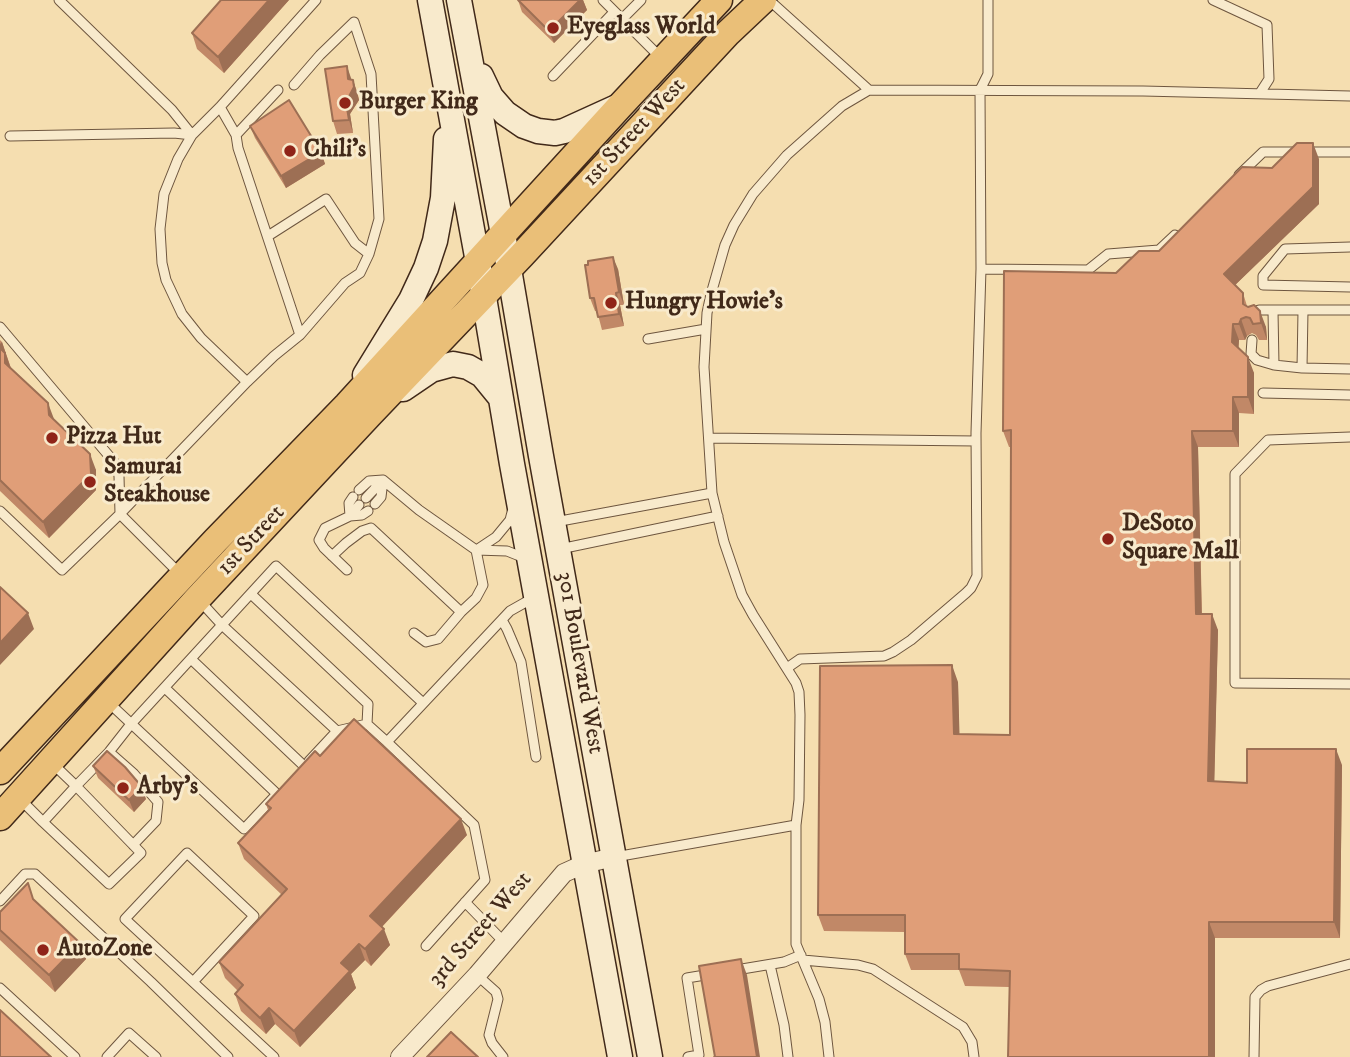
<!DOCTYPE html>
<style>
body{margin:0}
canvas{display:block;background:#f5deb0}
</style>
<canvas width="1350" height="1057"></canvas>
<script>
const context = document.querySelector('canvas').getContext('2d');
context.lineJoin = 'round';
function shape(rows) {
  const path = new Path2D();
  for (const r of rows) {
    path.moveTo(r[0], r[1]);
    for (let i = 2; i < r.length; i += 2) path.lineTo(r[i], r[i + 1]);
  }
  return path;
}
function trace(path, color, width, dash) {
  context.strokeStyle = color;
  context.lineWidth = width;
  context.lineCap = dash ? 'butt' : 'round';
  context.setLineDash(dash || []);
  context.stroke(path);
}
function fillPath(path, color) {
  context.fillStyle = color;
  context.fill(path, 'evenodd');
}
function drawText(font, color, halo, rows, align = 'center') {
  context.font = font + ' "IM FELL DW Pica",serif';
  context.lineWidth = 6;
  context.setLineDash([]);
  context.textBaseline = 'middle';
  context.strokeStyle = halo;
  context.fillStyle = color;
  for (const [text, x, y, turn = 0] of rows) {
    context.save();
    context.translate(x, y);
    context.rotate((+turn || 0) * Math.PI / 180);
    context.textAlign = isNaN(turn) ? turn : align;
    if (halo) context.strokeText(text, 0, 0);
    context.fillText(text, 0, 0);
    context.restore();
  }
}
const lane = shape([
 [59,0,172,110,192,135,178,159,164,194,160,229,162,263,166,280,182,314,201,338,247,382],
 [603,0,660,57],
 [769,0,869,90],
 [1213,0,1267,25,1269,79,1260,93],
 [622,19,641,0],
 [553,76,614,12],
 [220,107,236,135,238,148,300,335],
 [236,135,278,90],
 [10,136,174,133,192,135,220,107,316,0],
 [1239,175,1263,152,1350,152],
 [268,236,326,199,355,243,369,254],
 [1350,247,1285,249,1263,276,1263,285,1350,287],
 [981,269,1088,270,1108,254,1159,250,1175,235],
 [1273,311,1274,365],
 [1255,316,1255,312,1259,310,1350,310],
 [0,327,115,463,119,476,120,514,62,570,0,511],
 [648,339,706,329],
 [1252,340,1251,354,1257,360,1274,365,1302,368,1350,369],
 [1302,368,1303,311],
 [1263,393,1350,395],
 [1350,437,1268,440,1235,474,1235,683,1350,684],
 [709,438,976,441],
 [359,490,369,481,383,480,419,510,476,550,507,551,527,559],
 [366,498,383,480],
 [375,504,381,497,383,480],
 [350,516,349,503,353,497],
 [350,516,362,515,368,511],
 [555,522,712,493],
 [478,549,496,537,510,520,512,512],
 [560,549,718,516],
 [332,556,346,543,362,531,371,528,461,612],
 [347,570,324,548,319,540,325,528,350,516,359,505],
 [181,575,120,514,247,382,274,356,300,335,345,283,360,273,369,254,379,219,371,74,354,22,320,55,294,85],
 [251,594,368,704,367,724],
 [200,601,222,625,337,731,367,724,387,742],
 [502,620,507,629,521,662,536,757],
 [414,633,426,642,438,639,461,612,476,598,483,585,476,550],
 [191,659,304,766],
 [787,668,800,659,884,656,893,652,911,640,966,593,971,588,977,576,976,433,981,269,980,90,988,74,988,0],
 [165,688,277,794],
 [108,702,244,829,275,796],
 [109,752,134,774,158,802,156,821,133,845],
 [309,761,337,731],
 [52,763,76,786,43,822,109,884,141,853,76,786,109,752,131,724,276,566,423,703],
 [19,798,43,822],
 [796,825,796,944,819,999,825,1022,829,1057],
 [615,857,796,825,799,800,800,715,799,692,796,683,753,615,742,595,724,542,712,493,704,367,707,313,711,294,725,245,734,225,753,194,787,155,842,106,869,90,1143,91,1350,96],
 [0,901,25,874,35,874,151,982,228,1057],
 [465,902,504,942],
 [426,946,485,880,474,825,387,742,510,611,533,598],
 [803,960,858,965,873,969,963,1027,972,1042,974,1057],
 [770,965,784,1025,788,1057],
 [736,970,784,962,801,955],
 [477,975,496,992,498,999,489,1035,492,1043,503,1057],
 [193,982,254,916,187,853,125,919,193,982,274,1057],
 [0,988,75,1057],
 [107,1057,129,1033,156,1057],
 [688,1057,699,1055,687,978,711,974],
 [1254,1057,1255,997,1261,990,1268,986,1350,964]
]);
const street = shape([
 [400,1057,477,975,564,873,584,864,614,857]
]);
const secondary = shape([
 [430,0,478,262,512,464,620,1057],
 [459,0,503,234,541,456,650,1057],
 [481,76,491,97,505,113,524,126,538,131,555,133,564,131,619,106],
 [365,375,411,300,426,268,435,241,443,198,446,139],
 [403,389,431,370,453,364,468,367,482,375,500,397]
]);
const primary = shape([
 [0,771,215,541,347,405,620,106,719,0],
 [0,817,198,598,369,415,522,255,728,33,763,0]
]);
trace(lane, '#6e563f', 11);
trace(street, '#6e563f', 20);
trace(secondary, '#412919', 27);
trace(primary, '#412919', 29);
trace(lane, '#f8eacc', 9);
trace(street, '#f8eacc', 18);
trace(secondary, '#f8eacc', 24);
trace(primary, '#eabf78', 26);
fillPath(shape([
 [221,0,289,0,224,73,197,49,192,33],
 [518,0,583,0,587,10,554,43,522,12],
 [351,79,353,80,357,92,359,100,350,114,353,133,337,134,333,121],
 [250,126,321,152,325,164,286,188,255,138],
 [1319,159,1319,204,1235,285,1243,293,1247,306,1266,327,1267,340,1259,340,1256,335,1252,333,1247,336,1245,340,1239,340,1238,348,1254,373,1254,414,1239,413,1239,447,1198,447,1202,614,1218,630,1214,781,1247,783,1342,765,1340,938,1215,938,1009,987,965,986,959,970,911,970,905,954,905,932,824,931,818,915,958,682,959,735,1010,735,1011,447,1009,447,1003,431,1116,273,1159,251,1272,168],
 [618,269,624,305,620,305,624,326,602,330,597,311,595,311,590,298],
 [0,340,2,342,11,368,96,470,96,490,49,538,0,491],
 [320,756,467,835,382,927,390,945,371,966,365,960,351,974,356,988,300,1047,275,1024,266,1034,241,1011,235,994,238,991,225,978,219,962,282,895,244,859,238,843,268,810,266,804],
 [93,766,146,799,134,812,98,778],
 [34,900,80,943,86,959,55,992,0,940,0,912]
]), '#c18867');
fillPath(shape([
 [269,0,289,0,224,73,218,57],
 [580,0,583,0,587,10,554,43,549,31],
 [347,66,351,78,352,90,353,80,357,92,359,100,350,114,353,133,349,120,346,102,348,79],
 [1313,143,1319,159,1319,204,1230,290,1224,274],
 [321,152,325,164,286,188,281,176],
 [613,257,618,269,624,305,619,292],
 [616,293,620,305,624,326,619,314],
 [1260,311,1266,327,1267,340,1261,323],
 [1241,319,1247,336,1245,340,1239,324],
 [1233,324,1239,340,1238,358,1232,342],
 [2,342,11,369,11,379,0,352,0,344],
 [1248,357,1254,373,1254,414,1248,397],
 [1233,397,1239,413,1239,447,1233,431],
 [48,403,54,419,49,415],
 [1192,431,1198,447,1202,630,1196,614],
 [90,454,96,470,96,490,49,538,43,522],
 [28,613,34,629,0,665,0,643],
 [1212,614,1218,630,1214,797,1208,781],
 [952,665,958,682,960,751,954,734],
 [1336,749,1342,765,1340,938,1334,922],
 [142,787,146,799,134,812,129,800],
 [461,819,467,835,376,933,370,916],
 [1209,922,1215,938,1215,1057,1209,1057],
 [384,929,390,945,371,966,365,949],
 [80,943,86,959,55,992,49,975],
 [359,944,365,960,351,974,356,988,300,1047,294,1031,341,963],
 [741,959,747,975,760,1057,757,1057],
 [269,1008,275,1024,266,1034,260,1018]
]), '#9d6f54');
const building = shape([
 [221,0,269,0,218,57,192,33,221,0],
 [518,0,580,0,549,31,518,0],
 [347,66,348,79,353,80,354,87,346,102,349,120,333,121,325,69,347,66],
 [289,100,321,152,281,176,250,126,289,100],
 [1297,143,1313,143,1313,187,1224,274,1243,293,1243,304,1248,307,1254,305,1260,311,1261,323,1253,324,1250,318,1246,317,1241,319,1239,324,1233,324,1232,342,1248,357,1248,397,1233,397,1233,431,1192,431,1196,614,1212,614,1208,781,1247,783,1247,749,1336,749,1334,922,1209,922,1209,1057,1008,1057,1010,971,959,969,959,954,905,954,905,915,818,915,820,666,952,665,954,734,1010,735,1011,430,1003,431,1004,271,1116,273,1139,251,1159,251,1242,167,1272,168,1297,143],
 [613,257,619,292,616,293,619,314,598,317,594,298,590,298,585,265,588,265,588,261,613,257],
 [0,348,5,353,5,363,48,403,49,415,90,454,91,474,43,522,0,480,0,348],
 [0,587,28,613,0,643,0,587],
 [354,719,461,819,370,916,384,929,365,949,359,944,341,963,350,971,294,1031,269,1008,260,1018,235,994,243,985,219,962,287,889,238,843,271,808,266,804,315,751,320,756,354,719],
 [107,751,125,767,142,787,129,800,93,766,107,751],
 [28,883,33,899,80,943,49,975,0,930,0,912,28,883],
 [741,959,757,1057,714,1057,715,1057,699,966,741,959],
 [0,1010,51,1057,0,1057,0,1010],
 [451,1032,478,1057,427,1057,451,1032]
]);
fillPath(building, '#e09e78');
trace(building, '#9d6f54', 2);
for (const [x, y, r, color] of [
 [553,28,7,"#8f2418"],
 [345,103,7,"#8f2418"],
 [290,151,7,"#8f2418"],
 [611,303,7,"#8f2418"],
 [52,438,7,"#8f2418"],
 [90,482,7,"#8f2418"],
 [1108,539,7,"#8f2418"],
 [123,788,7,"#8f2418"],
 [43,950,7,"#8f2418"]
]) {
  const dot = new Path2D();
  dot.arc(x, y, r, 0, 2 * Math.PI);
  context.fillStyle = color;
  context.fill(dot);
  trace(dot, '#f8eacc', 2.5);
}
drawText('bold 24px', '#412919', '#f8eacc', [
 ["Eyeglass World",567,28],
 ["Burger King",359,103],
 ["Chili's",304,151],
 ["Hungry Howie's",625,303],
 ["Pizza Hut",66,438],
 ["Samurai",104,468],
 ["Steakhouse",104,496],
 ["DeSoto",1122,525],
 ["Square Mall",1122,553],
 ["Arby's",137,788],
 ["AutoZone",57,950]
], 'left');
drawText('24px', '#412919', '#f8eacc', [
 ["1st Street West",635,133,-47],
 ["1st Street",252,541,-47],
 ["301 Boulevard West",579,663,80],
 ["3rd Street West",481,930,-49]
]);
</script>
